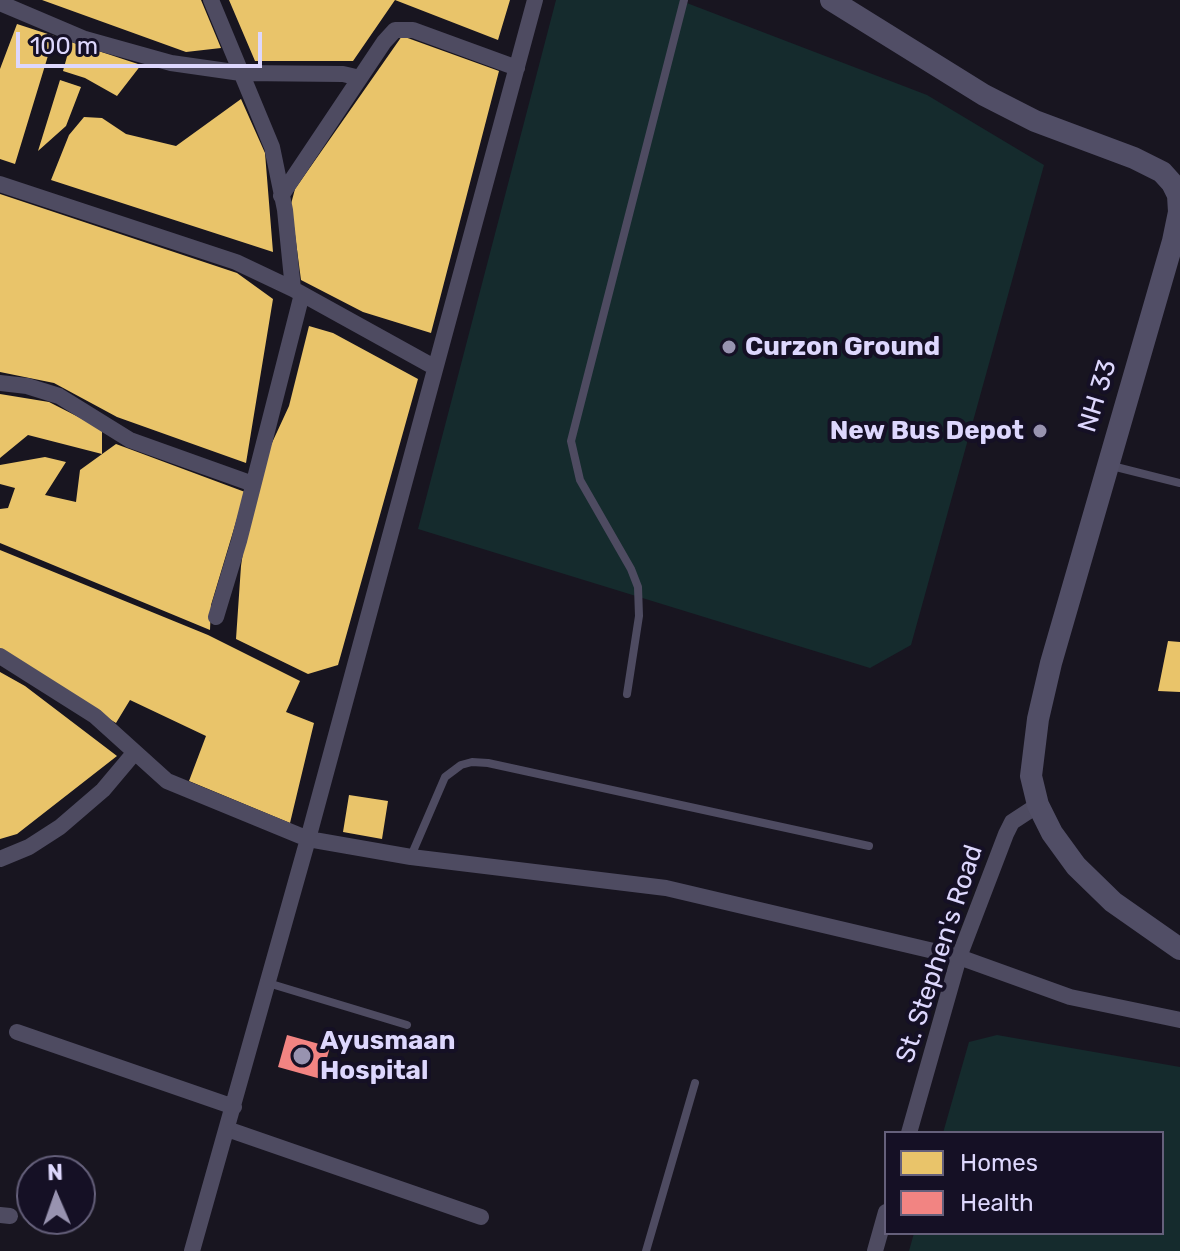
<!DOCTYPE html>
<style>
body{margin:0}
#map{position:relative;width:1180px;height:1251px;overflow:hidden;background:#181520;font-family:Rubik,sans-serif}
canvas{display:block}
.legend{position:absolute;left:884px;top:1131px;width:280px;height:104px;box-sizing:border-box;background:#151025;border:2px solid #65607b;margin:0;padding:10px 14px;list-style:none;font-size:24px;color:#ddd7fd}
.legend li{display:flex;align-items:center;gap:16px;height:40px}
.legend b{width:40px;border:2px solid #65607b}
.north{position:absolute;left:16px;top:1155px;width:80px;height:80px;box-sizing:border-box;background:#151025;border:2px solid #65607b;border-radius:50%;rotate:358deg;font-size:22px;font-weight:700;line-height:32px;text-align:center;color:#ddd7fd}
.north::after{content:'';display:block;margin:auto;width:28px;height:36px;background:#9893b0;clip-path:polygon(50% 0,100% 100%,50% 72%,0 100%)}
.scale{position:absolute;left:16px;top:32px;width:246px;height:36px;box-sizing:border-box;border:4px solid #ddd7fd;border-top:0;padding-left:10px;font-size:24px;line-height:28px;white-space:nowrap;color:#ddd7fd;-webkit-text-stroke:6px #151025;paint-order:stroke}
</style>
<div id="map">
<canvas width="1180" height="1251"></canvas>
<ul class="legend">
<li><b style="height:22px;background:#e9c46a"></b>Homes</li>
<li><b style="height:22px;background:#f28482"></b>Health</li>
</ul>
<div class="north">N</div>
<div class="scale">100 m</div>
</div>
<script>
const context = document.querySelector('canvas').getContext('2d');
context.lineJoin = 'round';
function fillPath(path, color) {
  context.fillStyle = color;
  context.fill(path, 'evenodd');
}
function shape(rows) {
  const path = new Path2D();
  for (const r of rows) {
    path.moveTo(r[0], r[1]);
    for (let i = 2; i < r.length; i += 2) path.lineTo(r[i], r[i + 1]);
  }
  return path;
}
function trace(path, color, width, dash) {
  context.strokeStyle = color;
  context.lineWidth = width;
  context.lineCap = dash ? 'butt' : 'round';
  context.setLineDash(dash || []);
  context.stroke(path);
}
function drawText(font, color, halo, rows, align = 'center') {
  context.font = font + ' Rubik,sans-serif';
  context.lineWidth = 8;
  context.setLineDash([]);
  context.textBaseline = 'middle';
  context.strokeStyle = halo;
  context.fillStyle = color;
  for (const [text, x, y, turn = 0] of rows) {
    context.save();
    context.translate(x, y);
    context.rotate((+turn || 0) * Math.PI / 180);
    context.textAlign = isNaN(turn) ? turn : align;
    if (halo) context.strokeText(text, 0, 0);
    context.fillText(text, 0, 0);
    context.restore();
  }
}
fillPath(shape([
 [556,0,679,0,927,95,1044,165,911,645,870,668,418,529],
 [997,1035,1180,1067,1180,1251,909,1251,914,1233,1162,1233,1162,1133,943,1133,969,1042]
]), '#152b2d');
fillPath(shape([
 [42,0,201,0,221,48,186,52],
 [229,0,395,0,353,61,255,61],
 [395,0,510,0,498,40],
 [17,24,54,36,15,164,0,159,0,69],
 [402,36,499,71,431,333,363,312,301,280,291,204,295,189],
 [71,42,141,65,117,96,85,78,63,71],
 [60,80,81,87,66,126,38,151],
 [241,99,265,153,273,252,51,180,69,135,84,117,102,118,126,134,176,146],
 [0,194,237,273,273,299,246,463,117,417,54,383,0,372],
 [309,326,333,333,418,379,338,665,308,674,236,639,241,566,253,484,289,406],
 [0,394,49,402,102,429,102,454,28,435,0,458],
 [116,444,245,492,211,605,210,630,0,543,0,509,8,508,15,488,0,484,0,465,45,457,66,462,45,495,76,502,80,470],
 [0,550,208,635,300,681,286,712,314,723,290,823,189,781,206,736,130,700,116,723,0,654],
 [1168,641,1180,642,1180,692,1158,691],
 [0,672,25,686,117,756,17,834,0,839],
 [349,795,388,801,382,839,343,832]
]), '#e9c46a');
fillPath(shape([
 [287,1035,330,1047,321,1079,278,1067]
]), '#f28482');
trace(shape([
 [1112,466,1180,483],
 [627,694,639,616,638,587,631,569,580,480,571,441,684,0],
 [411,856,445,777,461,765,472,762,488,763,869,846],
 [268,983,407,1025],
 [646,1251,695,1083]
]), '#4e4b61', 8);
trace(shape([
 [211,0,272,147,285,210,293,289],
 [0,3,85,39,171,63,241,73,343,74,360,78],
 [0,184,236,262,293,289,434,367],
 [281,196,384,42,395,30,413,30,517,68],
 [0,383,27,386,59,396,130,440,253,484],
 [216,617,239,541,302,294],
 [0,656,95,716,167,781,308,839,411,857,666,888,959,957,1070,997,1180,1020],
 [0,859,29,847,60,827,103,790,135,752],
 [17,1032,234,1107],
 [227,1129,481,1217],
 [909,1133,959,957,1006,834,1012,822,1038,805],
 [0,1215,10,1216],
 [192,1251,308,839,535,0],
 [875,1251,886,1212]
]), '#4e4b61', 16);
trace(shape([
 [831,0,984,95,1035,121,1134,158,1162,172,1172,183,1178,195,1179,212,1173,241,1051,663,1038,719,1031,776,1038,805,1052,833,1076,866,1113,902,1180,949]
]), '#514e66', 22);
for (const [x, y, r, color] of [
 [729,347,8,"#9893b0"],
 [1040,431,8,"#9893b0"],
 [302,1056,10,"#9893b0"]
]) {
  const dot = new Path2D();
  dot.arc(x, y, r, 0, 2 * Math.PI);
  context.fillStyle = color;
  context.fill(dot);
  trace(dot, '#151025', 3);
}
drawText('bold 26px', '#ddd7fd', '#151025', [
 ["Curzon Ground",745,347],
 ["New Bus Depot",1024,431,"right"],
 ["Ayusmaan",320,1041],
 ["Hospital",320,1071]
], 'left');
drawText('26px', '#ddd7fd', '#151025', [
 ["NH 33",1098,396,-73],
 ["St. Stephen's Road",940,954,-72]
]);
</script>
